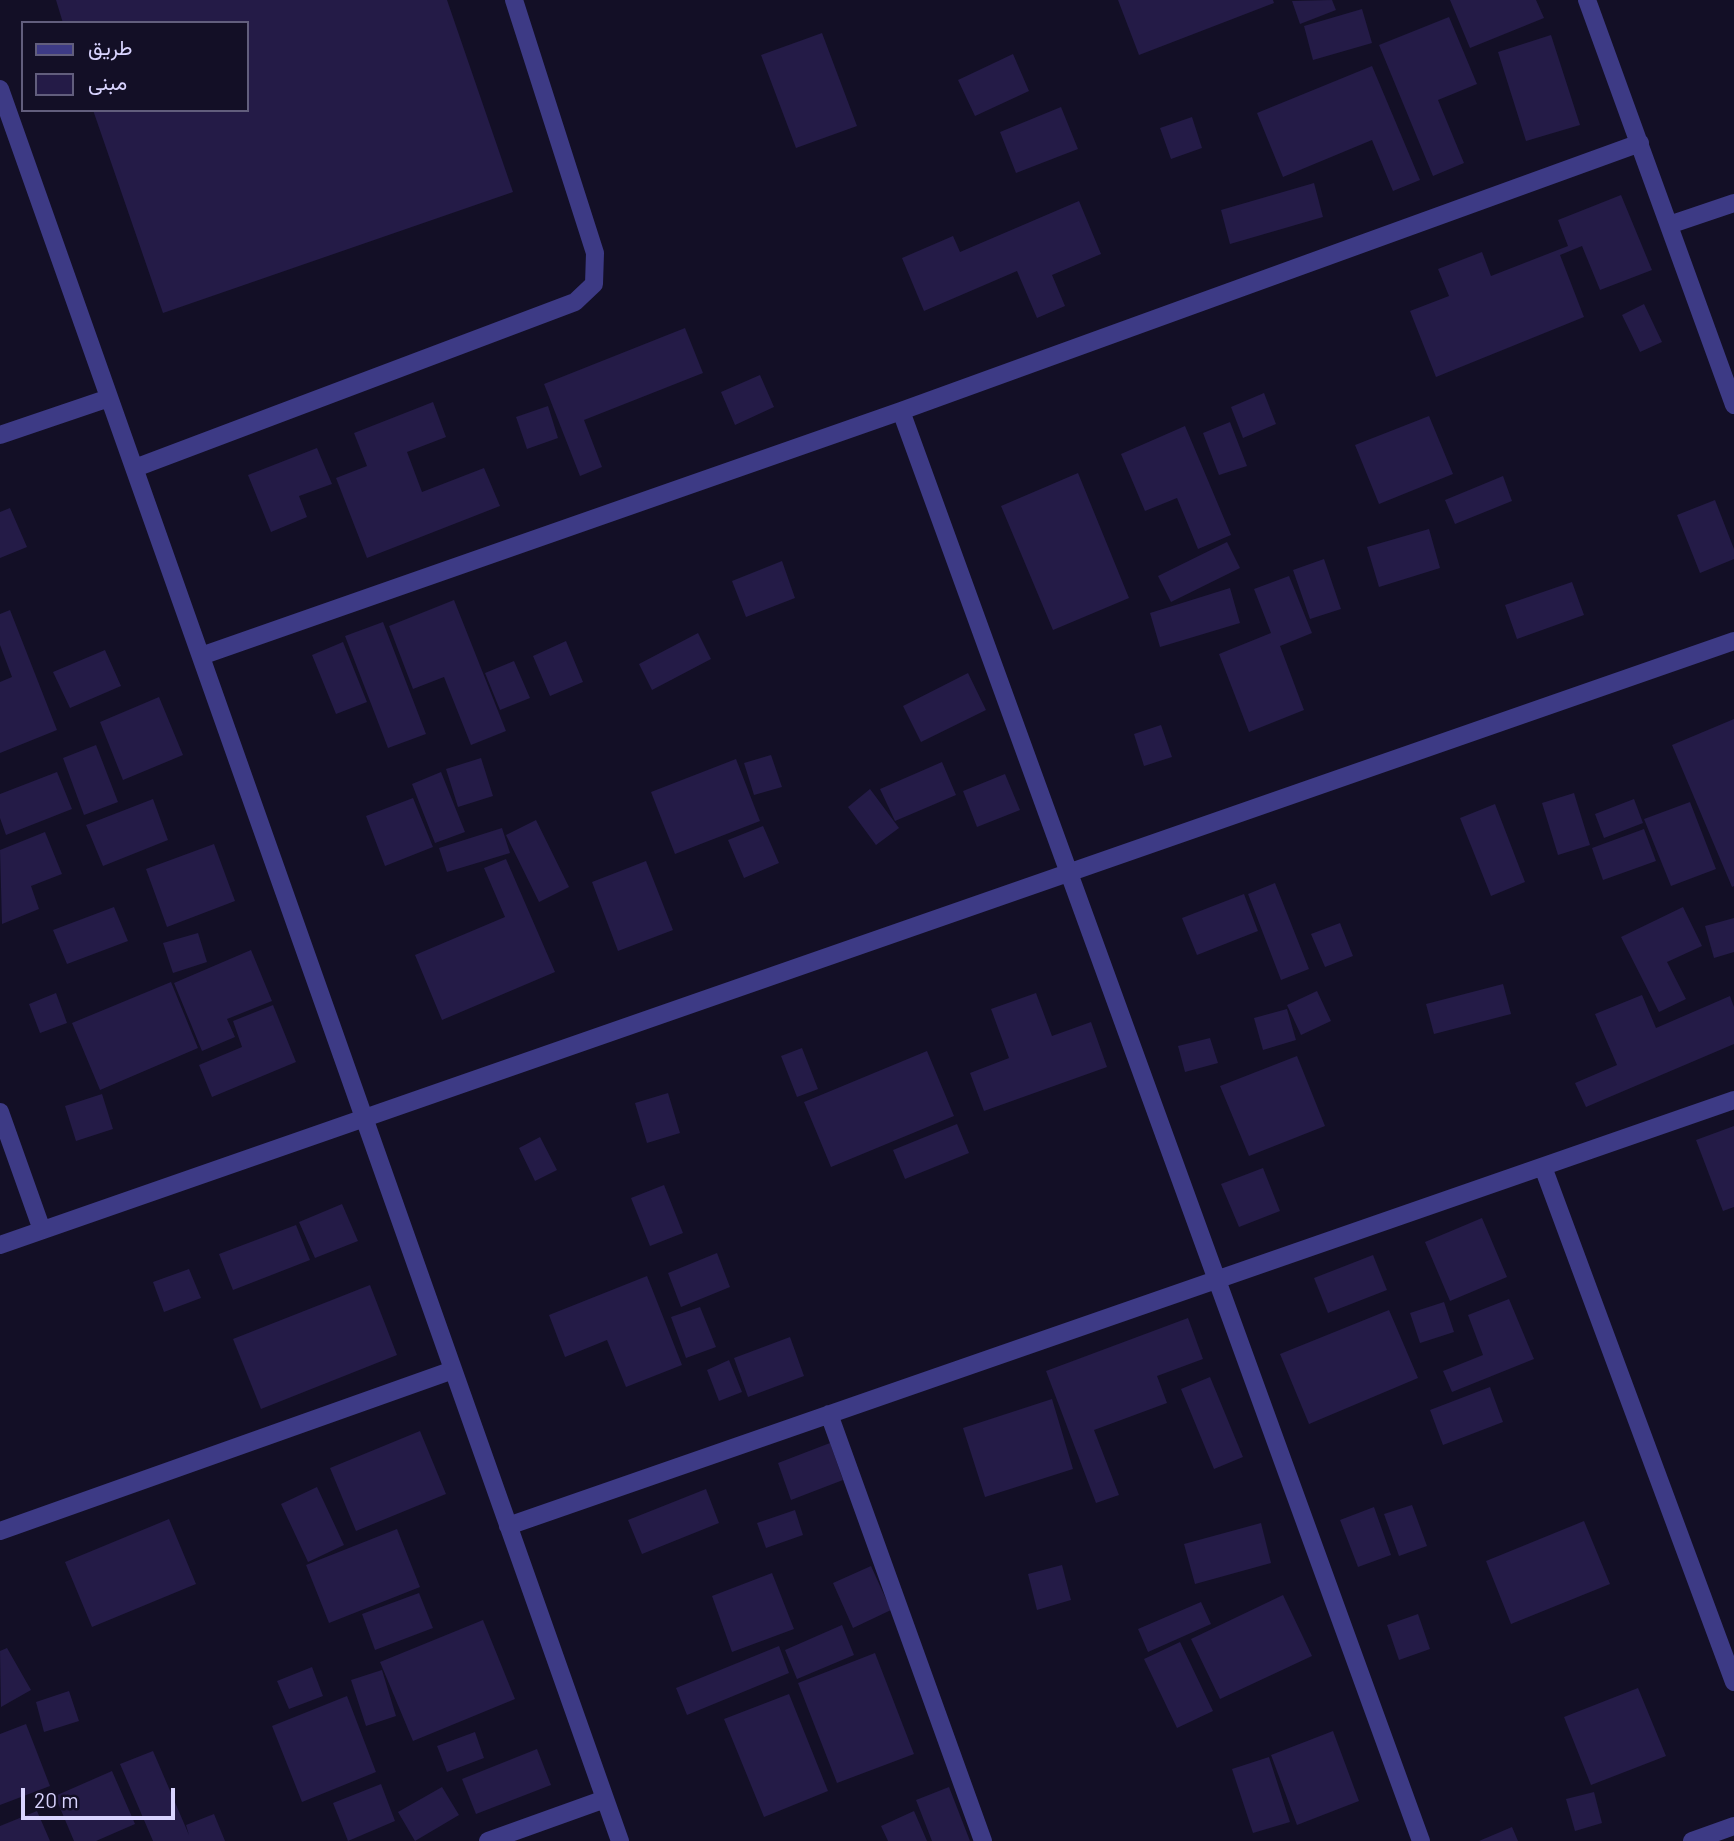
<!DOCTYPE html>
<meta charset="utf-8">
<style>
body{margin:0}
#map{position:relative;width:1734px;height:1841px;overflow:hidden;background:#130f26;font-family:Barlow,Vazirmatn,sans-serif}
canvas{display:block}
.legend{position:absolute;left:21px;top:21px;width:228px;height:91px;box-sizing:border-box;background:#130f26;border:2px solid #625e7d;margin:0;padding:9px 12px;list-style:none;font-size:21px;color:#d9d4ff}
.legend li{display:flex;align-items:center;gap:14px;height:35px}
.legend b{width:35px;border:2px solid #625e7d}
.scale{position:absolute;left:21px;top:1788px;width:154px;height:32px;box-sizing:border-box;border:4px solid #d9d4ff;border-top:0;padding-left:9px;font-size:21px;line-height:24px;white-space:nowrap;color:#d9d4ff;-webkit-text-stroke:5px #130f26;paint-order:stroke}
</style>
<div id="map">
<canvas width="1734" height="1841"></canvas>
<ul class="legend">
<li><b style="height:9px;background:#3d3a85"></b>طريق</li>
<li><b style="height:19px;background:#241b47"></b>مبنى</li>
</ul>
<div class="scale">20 m</div>
</div>
<script>
const context = document.querySelector('canvas').getContext('2d');
context.lineJoin = 'round';
function fillPath(path, color) {
  context.fillStyle = color;
  context.fill(path, 'evenodd');
}
function shape(rows) {
  const path = new Path2D();
  for (const r of rows) {
    path.moveTo(r[0], r[1]);
    for (let i = 2; i < r.length; i += 2) path.lineTo(r[i], r[i + 1]);
  }
  return path;
}
function trace(path, color, width, dash) {
  context.strokeStyle = color;
  context.lineWidth = width;
  context.lineCap = dash ? 'butt' : 'round';
  context.setLineDash(dash || []);
  context.stroke(path);
}
fillPath(shape([
 [56,0,447,0,513,192,163,313,93,110,247,110,247,23,63,23],
 [1118,0,1273,0,1274,3,1139,55],
 [1332,0,1336,10,1300,24,1292,1],
 [1450,0,1536,0,1544,18,1470,48],
 [1362,9,1372,43,1313,60,1304,26],
 [1449,17,1477,84,1438,100,1464,163,1433,176,1379,45],
 [822,33,857,126,796,148,761,55],
 [1551,35,1580,125,1526,141,1498,52],
 [1013,54,1029,91,975,116,958,80],
 [1372,66,1420,180,1393,191,1372,140,1283,177,1257,113],
 [1061,107,1078,149,1016,173,1000,132],
 [1192,117,1202,148,1171,159,1160,128],
 [1314,183,1323,217,1230,244,1221,210],
 [1621,195,1652,270,1600,290,1582,246,1560,255,1584,317,1436,377,1410,311,1449,296,1438,269,1482,252,1491,276,1568,246,1558,220],
 [1079,201,1101,254,1052,275,1065,306,1037,318,1017,271,924,311,902,258,953,236,960,252],
 [1644,304,1662,342,1640,352,1622,315],
 [685,328,703,373,584,420,602,467,580,476,544,384],
 [760,375,774,407,735,425,721,392],
 [1264,393,1276,424,1243,438,1231,407],
 [433,402,446,437,407,452,422,492,484,468,500,506,367,558,336,478,367,466,354,433],
 [548,406,558,438,527,449,516,417],
 [1429,416,1453,474,1379,504,1355,445],
 [1230,422,1247,466,1219,475,1203,433],
 [1185,426,1231,535,1198,549,1177,498,1145,511,1121,454],
 [317,448,332,484,299,496,307,517,271,532,248,475],
 [1078,473,1129,598,1053,630,1001,506],
 [1503,476,1512,501,1455,524,1445,500],
 [1715,500,1734,549,1734,559,1700,573,1677,515],
 [10,508,27,547,0,558,0,512],
 [1429,529,1440,568,1379,587,1367,547],
 [1227,542,1240,568,1171,602,1158,576],
 [1324,559,1341,609,1310,619,1293,570],
 [782,561,795,598,746,617,732,581],
 [1289,576,1312,633,1280,646,1304,710,1249,732,1219,654,1271,633,1254,589],
 [1572,582,1584,615,1517,639,1505,605],
 [1230,588,1240,623,1160,647,1150,613],
 [454,600,506,731,471,745,444,677,413,689,389,626],
 [10,610,57,730,0,753,0,682,12,677,0,645,0,614],
 [383,622,426,734,388,748,345,636],
 [698,633,711,659,652,690,639,664],
 [566,641,583,682,550,696,533,656],
 [343,642,367,702,336,714,312,655],
 [105,650,121,686,70,708,53,672],
 [514,661,530,698,500,710,485,673],
 [968,673,986,710,921,742,903,706],
 [159,697,183,755,123,780,100,722],
 [1734,719,1734,886,1732,887,1672,745],
 [1161,725,1172,757,1144,766,1134,734],
 [96,745,118,802,84,815,63,758],
 [771,755,782,787,754,795,744,763],
 [481,758,493,796,458,807,446,769],
 [736,759,760,821,675,854,651,792],
 [942,762,956,795,895,821,880,789],
 [57,772,72,809,6,835,0,818,0,794],
 [441,772,465,832,435,843,412,784],
 [1005,774,1020,810,977,827,963,791],
 [870,789,899,828,876,845,848,807],
 [1574,793,1590,845,1558,855,1542,803],
 [413,798,433,847,385,866,366,816],
 [153,799,168,840,103,866,86,825],
 [1634,799,1643,823,1604,838,1595,814],
 [1690,802,1716,869,1671,886,1644,819],
 [1495,804,1525,882,1491,896,1460,818],
 [536,820,569,887,539,902,506,835],
 [763,826,779,863,744,878,728,840],
 [502,828,510,853,447,872,439,848],
 [1644,829,1656,861,1603,880,1592,848],
 [45,832,62,874,31,886,39,909,2,924,0,850],
 [214,844,235,901,167,927,146,869],
 [506,859,555,972,442,1020,415,955,505,917,484,868],
 [646,861,673,930,618,951,592,882],
 [1275,883,1309,969,1281,980,1248,894],
 [1244,894,1258,931,1197,955,1182,918],
 [114,907,128,941,67,964,53,930],
 [1683,907,1702,946,1667,962,1686,999,1659,1012,1621,937],
 [1734,918,1734,952,1714,958,1705,926],
 [1340,923,1353,956,1325,967,1311,934],
 [198,933,207,962,173,973,163,943],
 [251,950,272,1001,227,1019,235,1037,202,1051,174,983],
 [171,982,198,1048,100,1090,72,1023],
 [1503,984,1511,1014,1434,1034,1426,1004],
 [1317,991,1331,1021,1301,1035,1287,1005],
 [56,993,67,1023,40,1033,29,1004],
 [1036,993,1052,1036,1091,1022,1107,1067,984,1111,970,1073,1009,1058,991,1009],
 [1642,995,1656,1028,1730,996,1734,1007,1734,1044,1586,1107,1575,1083,1617,1065,1595,1014],
 [273,1005,296,1062,212,1097,199,1065,242,1047,233,1021],
 [1287,1009,1296,1040,1263,1050,1254,1018],
 [1210,1038,1218,1063,1185,1072,1178,1046],
 [802,1048,818,1089,797,1097,781,1056],
 [927,1051,954,1116,831,1167,804,1102],
 [1297,1056,1325,1126,1249,1156,1220,1086],
 [668,1093,680,1133,647,1143,635,1103],
 [102,1094,113,1129,76,1141,65,1106],
 [957,1124,969,1153,905,1179,893,1150],
 [1734,1126,1734,1207,1723,1211,1696,1140],
 [540,1137,557,1170,535,1181,519,1148],
 [1263,1168,1280,1211,1239,1227,1221,1184],
 [664,1185,683,1233,650,1246,631,1198],
 [342,1204,358,1241,315,1258,299,1222],
 [1482,1218,1507,1277,1450,1301,1425,1242],
 [296,1225,310,1260,233,1290,219,1254],
 [717,1253,730,1287,681,1307,668,1273],
 [1373,1255,1387,1290,1328,1313,1314,1278],
 [189,1269,201,1298,164,1312,153,1282],
 [647,1276,682,1365,626,1387,607,1340,565,1357,549,1315],
 [370,1285,397,1355,261,1409,233,1339],
 [1509,1299,1534,1359,1452,1392,1443,1371,1483,1355,1468,1315],
 [1444,1302,1454,1332,1420,1343,1410,1313],
 [700,1307,716,1347,686,1358,671,1317],
 [1389,1310,1418,1378,1309,1424,1280,1354],
 [1188,1318,1203,1359,1157,1376,1167,1403,1094,1430,1119,1495,1096,1503,1046,1371],
 [790,1337,804,1376,748,1397,734,1358],
 [729,1360,742,1392,719,1401,707,1370],
 [1210,1377,1243,1457,1214,1469,1181,1389],
 [1490,1387,1503,1422,1443,1445,1430,1410],
 [1052,1399,1073,1469,985,1497,963,1428],
 [420,1431,446,1494,356,1531,330,1468],
 [830,1443,843,1480,791,1500,778,1463],
 [317,1487,344,1545,308,1562,281,1504],
 [706,1489,719,1523,642,1554,628,1520],
 [1412,1505,1427,1546,1399,1556,1384,1514],
 [1374,1507,1391,1555,1358,1567,1340,1520],
 [795,1510,803,1535,766,1548,757,1523],
 [169,1519,196,1584,92,1627,65,1562],
 [1584,1521,1610,1584,1511,1624,1486,1561],
 [1261,1523,1271,1563,1195,1584,1184,1544],
 [397,1529,420,1587,329,1623,306,1565],
 [1062,1565,1071,1600,1037,1610,1028,1574],
 [871,1566,891,1610,853,1628,833,1583],
 [772,1573,794,1629,732,1652,712,1596],
 [419,1593,433,1628,375,1650,362,1614],
 [1283,1595,1312,1656,1220,1699,1191,1639],
 [1201,1602,1211,1624,1148,1652,1138,1629],
 [1418,1614,1430,1649,1399,1660,1387,1625],
 [483,1620,515,1699,413,1741,380,1662],
 [842,1625,854,1655,797,1679,785,1650],
 [1180,1642,1213,1711,1177,1728,1144,1659],
 [779,1646,789,1673,687,1715,676,1688],
 [7,1648,31,1690,1,1707,0,1651],
 [875,1653,914,1754,837,1783,798,1683],
 [312,1667,323,1696,289,1709,277,1681],
 [382,1670,396,1716,366,1726,351,1680],
 [1638,1688,1666,1756,1591,1785,1564,1717],
 [69,1691,79,1721,44,1732,36,1702],
 [789,1694,828,1791,764,1817,724,1719],
 [347,1696,376,1772,302,1802,272,1726],
 [26,1724,50,1786,0,1805,0,1734],
 [1333,1731,1359,1801,1297,1825,1271,1755],
 [475,1732,484,1758,447,1772,437,1746],
 [537,1749,551,1785,476,1814,462,1779],
 [153,1751,189,1835,186,1825,214,1814,225,1841,153,1841,120,1764],
 [1269,1757,1290,1822,1253,1833,1232,1769],
 [112,1771,135,1824,96,1841,74,1841,55,1796],
 [381,1784,395,1821,348,1841,333,1803],
 [442,1787,459,1815,415,1841,398,1812],
 [949,1787,970,1841,932,1841,916,1800],
 [1594,1792,1602,1823,1575,1831,1566,1799],
 [37,1811,50,1841,0,1841,0,1826],
 [914,1811,927,1841,888,1841,881,1826],
 [1512,1827,1518,1841,1479,1841]
]), '#241b47');
trace(shape([
 [1587,0,1734,405],
 [0,89,620,1841],
 [1669,225,1734,203],
 [901,411,1421,1841],
 [0,435,109,398],
 [135,468,575,302,594,284,595,253,514,0],
 [201,656,901,411,1640,143],
 [0,1112,42,1230],
 [1543,1167,1734,1682],
 [0,1245,1734,641],
 [829,1414,983,1841],
 [508,1526,1734,1100],
 [0,1531,453,1370],
 [488,1841,605,1799],
 [1692,1841,1734,1826]
]), '#3d3a85', 18);
</script>
